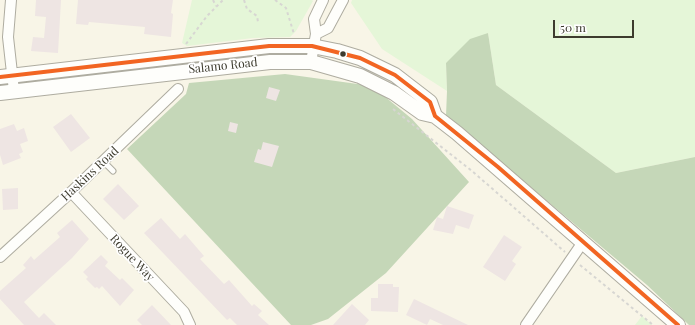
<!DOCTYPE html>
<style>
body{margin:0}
#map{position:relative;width:695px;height:325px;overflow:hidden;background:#f8f5e7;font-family:"Playfair Display",serif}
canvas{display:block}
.scale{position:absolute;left:553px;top:20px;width:81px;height:18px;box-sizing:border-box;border:2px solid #3d3b2e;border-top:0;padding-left:5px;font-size:12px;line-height:14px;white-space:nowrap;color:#3d3b2e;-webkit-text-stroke:3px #fff;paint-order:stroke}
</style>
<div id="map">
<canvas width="695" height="325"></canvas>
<div class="scale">50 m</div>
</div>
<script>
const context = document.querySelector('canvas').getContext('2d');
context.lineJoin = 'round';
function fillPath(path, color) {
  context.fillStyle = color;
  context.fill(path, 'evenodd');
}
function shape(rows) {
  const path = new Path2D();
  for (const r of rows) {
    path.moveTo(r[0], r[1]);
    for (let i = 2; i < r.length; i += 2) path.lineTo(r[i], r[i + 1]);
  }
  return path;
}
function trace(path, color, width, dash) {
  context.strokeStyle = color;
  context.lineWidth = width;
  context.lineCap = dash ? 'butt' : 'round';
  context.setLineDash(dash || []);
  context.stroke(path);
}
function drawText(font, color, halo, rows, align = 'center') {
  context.font = font + ' "Playfair Display",serif';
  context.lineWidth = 3.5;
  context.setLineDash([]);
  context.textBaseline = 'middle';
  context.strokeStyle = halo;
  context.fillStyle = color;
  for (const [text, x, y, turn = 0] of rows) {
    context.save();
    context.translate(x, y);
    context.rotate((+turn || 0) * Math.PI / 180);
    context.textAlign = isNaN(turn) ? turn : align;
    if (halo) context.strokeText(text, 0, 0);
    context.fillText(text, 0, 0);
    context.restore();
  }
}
fillPath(shape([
 [192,0,312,0,313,1,296,31,290,37,253,38,187,46,182,43],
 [352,0,695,0,695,157,616,173,496,85,488,33,446,63,447,91,382,49,351,3],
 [642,316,652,325,635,325]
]), '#e5f6d8');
fillPath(shape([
 [488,33,496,85,616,173,695,157,695,325,689,325,647,285,446,116,447,91,446,63,470,39],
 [285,74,372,86,412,119,469,182,386,273,328,319,311,325,291,325,127,149,186,94,189,83]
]), '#c5d7b8');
fillPath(shape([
 [36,0,61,0,58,53,31,51,33,37,44,38,46,17,35,16],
 [78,0,173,0,171,13,173,14,171,37,144,34,145,27,89,22,88,25,76,24],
 [269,87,280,90,276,101,266,98],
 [71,114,90,138,71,152,53,127],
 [230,122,238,124,236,133,228,131],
 [14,124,17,131,24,128,28,141,20,144,23,152,19,154,21,158,3,165,0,155,0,129],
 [263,142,279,146,272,167,254,162,258,149,261,150],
 [118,184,139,206,124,220,103,199],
 [18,188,18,209,3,210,2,189],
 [447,206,474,215,469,229,456,225,453,234,433,230,437,217,443,219],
 [161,218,180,239,185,234,204,256,200,259,224,284,229,280,252,306,254,304,262,311,258,315,269,325,237,325,230,318,227,320,144,233],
 [72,220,89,239,72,258,24,302,39,318,44,313,56,325,24,325,0,299,0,291,26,268,23,265,31,256,34,260,60,237,57,233],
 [504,235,522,247,512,261,516,264,505,281,483,267],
 [101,255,108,262,105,266,120,280,122,278,134,290,120,306,102,286,99,289,97,287,95,288,86,279,88,277,83,272],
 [378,284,393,284,393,287,399,287,398,312,371,311,371,298,378,298],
 [414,299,468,325,443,325,430,319,427,325,406,315],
 [352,304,369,320,365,325,333,325],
 [152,305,171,325,142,325,137,320]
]), '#eee5e3');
const service = shape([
 [104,162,113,171]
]);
const minor = shape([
 [11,0,8,37,14,91],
 [316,34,328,28,343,0],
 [311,62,316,34,314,19,323,0],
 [71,192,184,312,190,325],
 [0,257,71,192,178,89],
 [526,325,583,242]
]);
const secondary = shape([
 [0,77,269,46,312,46,337,51,360,58,395,75,430,102,435,116],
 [0,93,270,62,311,62,360,76,394,93,422,113,435,116,457,133,678,325]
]);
trace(service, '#aeaca0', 7);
trace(minor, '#aeaca0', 12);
trace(secondary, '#aeaca0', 16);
trace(shape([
 [213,0,216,6],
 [244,0,247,9,257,16,258,22],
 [275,0,286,8,294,34],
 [186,44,207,16,223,0],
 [393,109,472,171,565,252],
 [580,265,653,325]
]), '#d7d6d2', 2, [3, 3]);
trace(service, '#fefefb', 5);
trace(minor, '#fefefb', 10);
trace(secondary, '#fefefb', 14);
trace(shape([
 [0,77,269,46,312,46,360,58,395,75,430,102,435,116,498,167,678,325]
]), '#f26522', 4);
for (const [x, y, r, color] of [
 [343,54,3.5,"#3d3b2e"]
]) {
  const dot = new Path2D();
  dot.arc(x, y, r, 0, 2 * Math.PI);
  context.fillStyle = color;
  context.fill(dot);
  trace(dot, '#fff', 1.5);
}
drawText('12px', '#3d3b2e', '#fff', [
 ["Salamo Road",223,66,-6],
 ["Haskins Road",90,174,-43],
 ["Rogue Way",132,258,47]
]);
</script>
